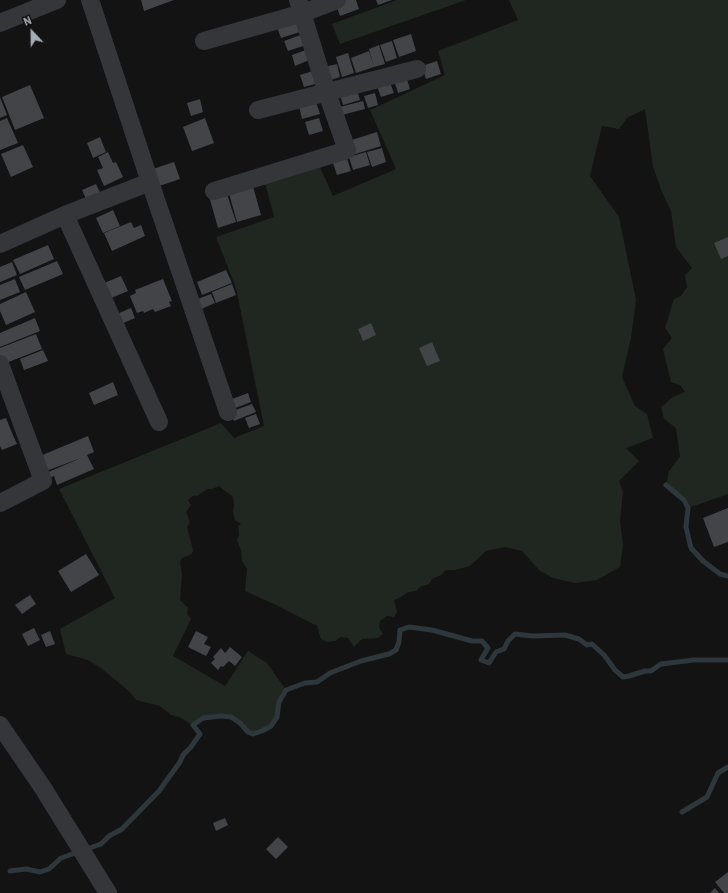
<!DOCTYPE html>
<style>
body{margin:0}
#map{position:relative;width:728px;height:893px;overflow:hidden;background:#131314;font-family:Barlow,sans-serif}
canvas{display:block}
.north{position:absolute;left:12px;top:12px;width:40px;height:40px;-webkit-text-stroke:3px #0e0e0f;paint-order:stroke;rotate:338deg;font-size:11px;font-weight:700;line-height:16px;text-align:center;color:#a6acb3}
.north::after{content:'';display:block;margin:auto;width:14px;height:18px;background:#a6acb3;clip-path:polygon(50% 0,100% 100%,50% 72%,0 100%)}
</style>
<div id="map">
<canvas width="728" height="893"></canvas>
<div class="north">N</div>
</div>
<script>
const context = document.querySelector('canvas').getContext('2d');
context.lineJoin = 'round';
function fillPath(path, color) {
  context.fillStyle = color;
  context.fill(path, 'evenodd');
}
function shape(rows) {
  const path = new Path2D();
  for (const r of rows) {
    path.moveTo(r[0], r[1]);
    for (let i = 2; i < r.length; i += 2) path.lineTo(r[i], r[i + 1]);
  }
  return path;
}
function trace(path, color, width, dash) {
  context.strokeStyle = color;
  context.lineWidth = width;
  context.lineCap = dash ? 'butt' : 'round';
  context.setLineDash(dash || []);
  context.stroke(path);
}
fillPath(shape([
 [397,0,466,0,340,44,332,24],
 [509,0,728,0,728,494,688,508,684,500,666,485,669,471,680,457,676,428,664,419,661,407,673,397,685,392,680,385,671,382,663,349,672,338,665,328,674,299,681,296,687,287,685,275,692,268,676,247,671,211,662,192,653,167,645,109,627,118,619,129,602,126,590,176,619,217,636,300,631,338,622,377,635,406,647,414,653,438,626,448,639,461,619,481,623,492,620,521,623,545,620,567,597,580,575,583,553,578,539,570,522,551,505,547,486,551,470,566,455,570,446,570,441,575,432,579,429,584,420,587,416,591,408,592,399,598,394,600,397,612,394,617,387,616,380,621,379,627,383,634,378,638,362,639,354,647,348,638,340,637,336,641,327,642,321,639,317,626,276,605,245,591,247,569,242,561,241,550,237,540,239,535,238,526,241,524,235,520,233,511,234,506,233,497,219,486,212,489,208,489,197,496,194,495,188,500,191,505,186,512,190,522,187,527,193,550,192,554,182,558,180,562,182,575,180,600,188,608,187,614,191,619,173,656,225,686,248,651,267,663,286,690,279,702,277,717,271,726,262,731,253,734,248,732,240,723,231,717,221,716,203,718,193,725,179,717,171,715,160,706,136,700,130,692,102,669,88,660,66,654,60,629,115,598,59,489,221,423,234,438,264,426,236,288,216,237,274,217,265,183,318,163,333,196,396,169,370,110,445,75,438,51,518,20]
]), '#202620');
trace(shape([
 [666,485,684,500,688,508,686,527,691,548,703,561,720,574,728,576],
 [682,812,707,797,718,773,728,767],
 [10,871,26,869,40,872,49,869,61,858,101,844,109,836,122,829,159,791,180,762,183,755,191,747,200,734,193,725,203,718,221,716,231,717,240,723,248,732,253,734,262,731,271,726,277,717,279,702,286,690,305,683,317,682,330,673,361,661,389,654,396,650,399,642,400,630,409,627,432,630,472,641,482,641,488,648,481,660,489,663,496,652,504,649,508,641,515,634,532,636,565,635,579,639,587,645,592,644,604,655,615,670,623,677,629,676,645,671,651,671,661,664,694,660,728,660]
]), '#2e373c', 5);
fillPath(shape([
 [141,0,174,0,144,11],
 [341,0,356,0,359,9,340,16,335,2],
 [376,0,392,0,378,5],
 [299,17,303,31,281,38,276,25],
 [306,33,309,44,288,51,284,41],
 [411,34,416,51,399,57,393,40],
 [392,41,397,58,386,62,380,45],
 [379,45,385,64,374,67,369,49],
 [306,50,309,60,295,66,292,55],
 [369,51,374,67,356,73,351,58],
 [348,53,354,73,342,77,336,57],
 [437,61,441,74,426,79,422,66],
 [337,64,340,77,328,81,324,67],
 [316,70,319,83,304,87,300,75],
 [405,73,410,89,398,93,393,77],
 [389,80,394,93,381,97,376,84],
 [30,85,44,118,15,130,2,97],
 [356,87,360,100,343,105,339,91],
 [375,93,378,105,368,108,364,96],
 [0,97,7,115,0,118],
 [200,99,203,112,191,116,187,103],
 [363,101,365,109,338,116,336,108],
 [316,102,320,114,302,119,299,106],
 [7,118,18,143,0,150,0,121],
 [205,118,214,143,192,151,183,127],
 [319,118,323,131,309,135,305,122],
 [377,132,381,146,330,162,326,148],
 [100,137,106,152,93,158,87,143],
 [23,145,33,167,11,177,1,154],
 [382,148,386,162,372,167,367,152],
 [108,152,113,163,116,162,123,177,104,186,97,170,103,168,98,157],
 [366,152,370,165,353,170,349,157],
 [347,158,351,171,337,175,333,163],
 [174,162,180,179,159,186,153,169],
 [252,183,261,215,237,222,228,190],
 [96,184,102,197,88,203,82,190],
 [226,191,236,222,218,228,209,196],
 [113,210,120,226,103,233,96,218],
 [131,222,134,228,141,225,145,236,112,251,104,233],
 [728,237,728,256,721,259,714,243],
 [48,245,54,259,20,274,13,260],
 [57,261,63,274,25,290,19,277],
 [12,262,17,275,0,282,0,267],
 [226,270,232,283,202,295,197,282],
 [121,276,128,291,97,304,90,289],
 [15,279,20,292,0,300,0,285],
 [163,279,172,301,169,302,171,306,155,312,153,309,144,313,143,311,137,313,130,296,136,293,135,290],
 [232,284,236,295,216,303,212,292],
 [26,292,35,312,6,325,0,311,0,304],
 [211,294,215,303,199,310,195,300],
 [131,308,135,318,114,327,110,317],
 [35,318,40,331,0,347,0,333],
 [371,323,376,335,363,341,358,329],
 [36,334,42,349,6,363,0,356,0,348],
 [432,342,440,361,427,366,419,348],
 [43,350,48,361,24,370,20,359],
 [113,382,118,395,94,405,89,393],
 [248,393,251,402,230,410,227,401],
 [252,404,256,412,234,421,230,412],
 [256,414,260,424,249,428,245,418],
 [6,418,12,433,0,438,0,420],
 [12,433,17,444,2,450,0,446,0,438],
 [88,436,94,452,87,455,94,469,57,485,54,476,49,478,46,473,81,458,46,471,40,456],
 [728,508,728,542,714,547,703,518],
 [86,554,99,575,71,592,58,571],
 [30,595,36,604,22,614,15,605],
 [34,628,40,640,28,646,22,634],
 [50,631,55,644,46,647,41,635],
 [196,631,208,637,204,644,211,647,206,656,188,647],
 [230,647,242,657,235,666,229,661,223,667,221,666,218,670,211,663,215,659,213,657,221,648,225,653],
 [225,818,228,825,216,831,213,823],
 [278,837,288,847,276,859,266,849],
 [728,872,728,893,724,893,715,882],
 [715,888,719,893,710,893]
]), '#424447');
trace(shape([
 [90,0,150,182,228,412],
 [0,23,57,0],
 [204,41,303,13,337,0],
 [258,110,417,69],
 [214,191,347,150,327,93,298,0],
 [65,215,159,422],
 [0,244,65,215,150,182],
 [0,364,43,481,0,503],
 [0,725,43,788,108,893]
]), '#343639', 18);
</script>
